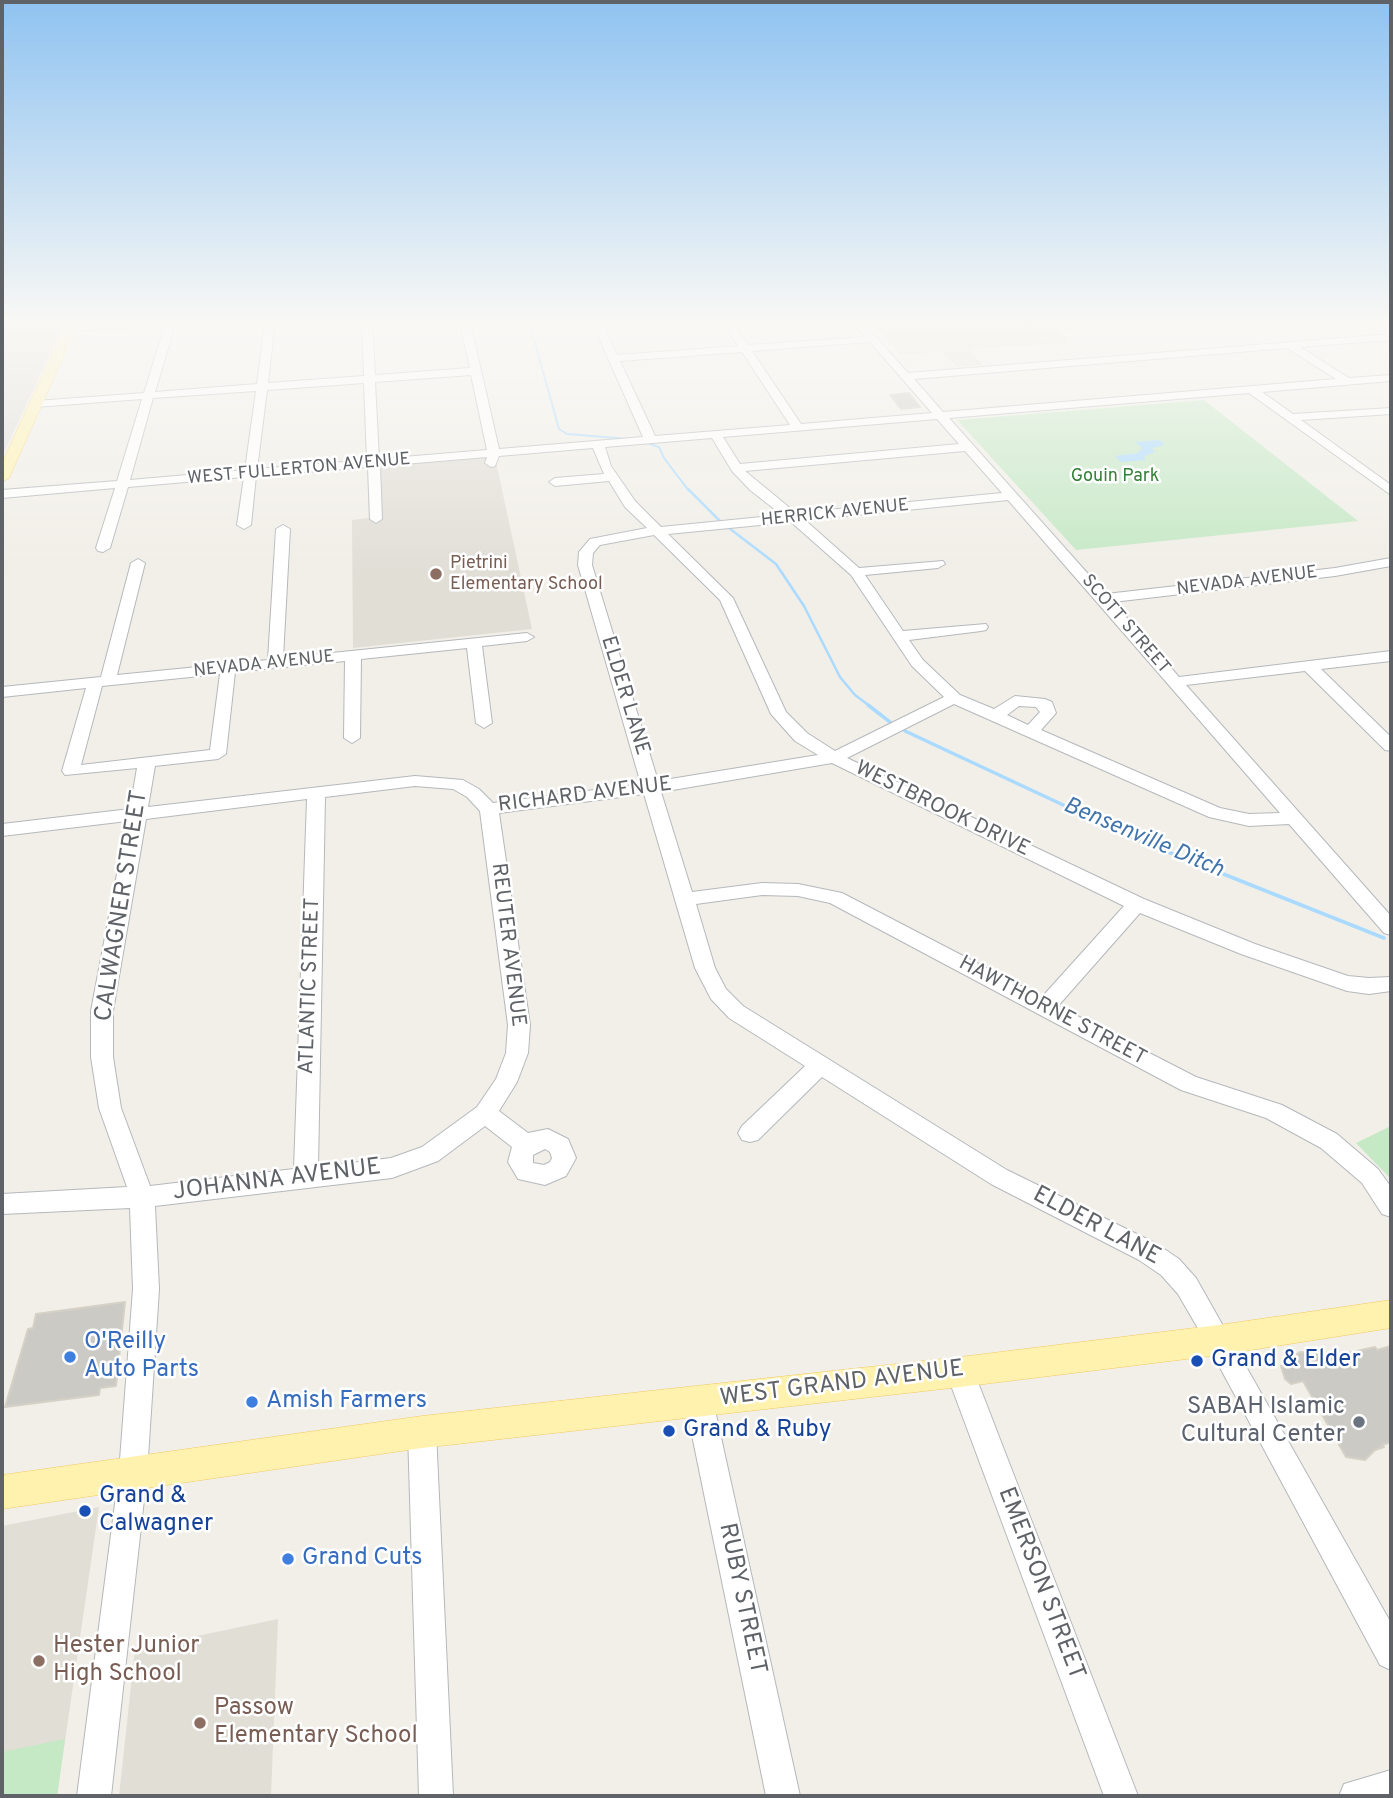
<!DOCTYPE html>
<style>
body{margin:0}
#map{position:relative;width:1393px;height:1798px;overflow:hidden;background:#f1efe8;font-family:Overpass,sans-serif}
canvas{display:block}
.frame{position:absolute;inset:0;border:4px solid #5f6368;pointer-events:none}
</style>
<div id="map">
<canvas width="1393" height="1798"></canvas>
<div class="frame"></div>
</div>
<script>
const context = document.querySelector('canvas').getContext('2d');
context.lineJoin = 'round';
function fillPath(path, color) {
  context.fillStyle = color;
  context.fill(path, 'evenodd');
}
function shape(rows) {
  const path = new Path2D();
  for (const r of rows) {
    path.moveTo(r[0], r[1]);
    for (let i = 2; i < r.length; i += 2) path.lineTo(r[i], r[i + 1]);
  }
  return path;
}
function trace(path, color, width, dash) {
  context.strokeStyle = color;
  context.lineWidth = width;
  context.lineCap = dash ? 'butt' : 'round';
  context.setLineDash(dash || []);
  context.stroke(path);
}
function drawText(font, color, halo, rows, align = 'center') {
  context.font = font + ' Overpass,sans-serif';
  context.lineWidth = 5;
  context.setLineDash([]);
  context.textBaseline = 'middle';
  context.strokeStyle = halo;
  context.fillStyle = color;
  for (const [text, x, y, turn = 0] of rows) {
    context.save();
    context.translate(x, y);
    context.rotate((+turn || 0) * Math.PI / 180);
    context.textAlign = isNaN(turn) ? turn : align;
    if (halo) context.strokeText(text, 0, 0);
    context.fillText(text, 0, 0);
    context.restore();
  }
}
fillPath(shape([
 [2,322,65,322,2,457]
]), '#e0deda');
fillPath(shape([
 [871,322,1030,322,1035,326,1051,325,1072,342,969,350,983,365,957,367,942,352,900,355],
 [495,457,532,629,353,648,352,520,369,518,367,468],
 [99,1507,57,1796,2,1796,2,1526],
 [278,1619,271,1796,119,1796,135,1649]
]), '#e1ded6');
fillPath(shape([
 [1204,400,1358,521,1076,550,957,420],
 [1391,1126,1391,1178,1390,1178,1356,1143],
 [65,1739,57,1796,2,1796,2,1752]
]), '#c5e8c5');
fillPath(shape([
 [1160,440,1165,445,1152,448,1155,452,1144,456,1146,460,1121,462,1115,456,1138,453,1142,448,1135,442]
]), '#aadaff');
trace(shape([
 [529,322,559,429,567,434,629,439],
 [647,443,659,447,664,458,689,491]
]), '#aadaff', 2);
trace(shape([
 [688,489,720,521],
 [729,528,776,564,804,606,840,677,855,695,871,707]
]), '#aadaff', 2.5);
trace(shape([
 [868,705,890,722],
 [905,731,1138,840,1384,938]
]), '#aadaff', 3.5);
const building = shape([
 [909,393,920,407,901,409,890,395,909,393],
 [125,1302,116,1386,100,1388,99,1395,5,1407,28,1329,33,1328,36,1314,125,1302],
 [1391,1346,1391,1442,1382,1445,1384,1447,1375,1450,1365,1460,1346,1457,1303,1381,1291,1384,1285,1379,1281,1366,1300,1352,1322,1354,1325,1358,1375,1347,1377,1350,1391,1346]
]);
fillPath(building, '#cccac5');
trace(building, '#d6d1c6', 2);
const minor = shape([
 [121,322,176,322,155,392,257,384,265,322,275,322,268,383,364,376,362,322,372,322,375,375,470,368,460,322,470,322,499,449,643,437,592,322,602,322,617,355,738,346,722,322,732,322,748,345,865,337,853,322,863,322,908,373,1391,334,1391,340,1300,347,1349,378,1391,375,1391,381,1262,392,1293,414,1391,408,1391,414,1301,420,1391,485,1391,495,1249,393,949,418,1106,594,1335,568,1391,558,1391,566,1335,576,1113,602,1179,677,1391,651,1391,661,1321,669,1391,737,1391,751,1385,750,1305,671,1186,685,1391,916,1391,935,1384,933,1289,824,1249,826,1209,817,954,704,847,758,1144,899,1255,944,1348,976,1369,978,1391,977,1391,991,1369,994,1347,991,1241,954,1140,913,1058,1006,1196,1077,1282,1105,1337,1134,1378,1169,1391,1187,1391,1217,1382,1214,1362,1183,1321,1148,1266,1118,1181,1090,830,903,798,896,762,895,696,904,715,968,726,989,743,1006,1007,1170,1157,1244,1179,1259,1196,1278,1391,1623,1391,1670,1380,1665,1210,1349,1178,1294,1161,1275,1139,1260,991,1184,822,1077,758,1140,750,1142,742,1140,738,1133,742,1126,805,1066,729,1018,711,999,695,968,644,794,499,813,530,1025,528,1053,517,1082,499,1111,528,1133,548,1129,568,1139,576,1158,566,1176,545,1185,518,1179,508,1162,512,1147,485,1126,438,1161,392,1178,155,1206,159,1289,147,1473,111,1796,77,1796,119,1473,133,1289,130,1208,2,1214,2,1194,127,1187,99,1108,91,1057,91,1011,127,821,2,836,2,824,130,809,137,768,65,775,62,771,86,688,2,697,2,687,101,677,131,563,138,559,145,563,117,675,268,660,276,529,283,525,290,529,283,658,527,633,534,637,527,641,482,646,492,723,484,728,476,723,467,648,361,659,360,738,352,743,344,738,345,661,235,672,226,754,218,759,155,766,148,807,415,776,463,780,479,789,493,803,641,784,578,565,579,552,590,539,647,528,625,507,609,481,555,486,549,482,555,478,604,474,593,448,499,456,495,466,491,467,485,463,487,457,380,466,382,519,376,523,370,519,368,467,256,476,251,525,244,529,237,525,244,477,128,487,110,548,103,552,98,551,96,548,115,488,2,498,2,490,117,481,142,399,36,407,30,404,36,401,144,393,165,325,70,331,65,328,70,325,121,322],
 [870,342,932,413,801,424,752,351,870,342],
 [1287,348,1336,379,943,412,914,379,1287,348],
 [742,352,790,425,655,436,620,361,742,352],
 [471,375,487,450,379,459,375,382,471,375],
 [364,383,367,460,257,469,267,390,364,383],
 [256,391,245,470,130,480,153,398,256,391],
 [937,419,959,444,740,464,723,437,937,419],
 [712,438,732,471,750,490,782,515,661,527,635,501,611,466,605,447,712,438],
 [965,451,1002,493,796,513,745,471,965,451],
 [1008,500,1280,813,1249,814,1220,808,1041,730,1056,713,1052,702,1045,699,1015,696,994,709,960,695,923,660,909,640,981,631,986,630,988,627,986,624,903,631,865,575,938,568,945,564,943,561,859,568,805,520,1008,500],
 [791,522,851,575,912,666,944,697,835,751,807,733,786,712,733,598,668,534,791,522],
 [654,535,720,600,771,714,795,741,818,755,658,781,592,565,593,553,600,545,654,535],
 [220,674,210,750,81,765,102,686,220,674],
 [1019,706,1036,707,1040,712,1028,725,1007,715,1019,706],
 [832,763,1124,906,1042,997,842,893,798,884,762,883,692,892,661,792,832,763],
 [415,786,453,789,467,797,480,811,508,1025,506,1053,496,1079,477,1107,422,1147,391,1158,318,1167,325,797,415,786],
 [307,799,294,1169,150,1186,121,1108,113,1057,113,1011,146,819,307,799],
 [545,1149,550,1152,552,1158,550,1162,544,1165,533,1163,533,1155,545,1149],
 [1052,322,1108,322,1103,325,1068,328,1052,322],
 [960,1359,970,1363,974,1372,1138,1796,1104,1796,946,1372,950,1363,960,1359],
 [699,1388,709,1392,713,1401,800,1796,766,1796,685,1401,689,1392,699,1388],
 [422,1418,432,1422,436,1432,453,1796,419,1796,408,1432,412,1422,422,1418],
 [1391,1770,1391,1796,1339,1796,1344,1784,1391,1770]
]);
const major = shape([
 [67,322,79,322,9,478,2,482,2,463,67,322],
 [1391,1300,1391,1328,1219,1355,960,1387,422,1448,2,1509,2,1475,422,1416,960,1357,1219,1325,1391,1300]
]);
trace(minor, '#b5b8bc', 2);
trace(major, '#f2c960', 1);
fillPath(minor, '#fff');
fillPath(major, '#fff2af');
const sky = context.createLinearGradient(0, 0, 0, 574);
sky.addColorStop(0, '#8fc3f1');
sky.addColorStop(0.56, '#f9f8f5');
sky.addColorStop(1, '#f9f8f500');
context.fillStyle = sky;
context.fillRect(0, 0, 1393, 574);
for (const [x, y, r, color] of [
 [436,574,7,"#8d6e63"],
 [70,1357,7,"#3f7fe0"],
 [1197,1361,7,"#1a4fb4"],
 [252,1402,7,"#3f7fe0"],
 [1359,1422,7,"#6b7280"],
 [669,1431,7,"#1a4fb4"],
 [85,1511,7,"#1a4fb4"],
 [288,1559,7,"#3f7fe0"],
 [39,1661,7,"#8d6e63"],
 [200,1723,7,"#8d6e63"]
]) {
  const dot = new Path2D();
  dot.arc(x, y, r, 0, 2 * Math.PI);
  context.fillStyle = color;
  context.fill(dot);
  trace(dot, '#fff', 2.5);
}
drawText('18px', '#5f6368', '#fff', [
 ["WEST FULLERTON AVENUE",299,470,-5],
 ["HERRICK AVENUE",835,514,-6],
 ["NEVADA AVENUE",1247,582,-7],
 ["SCOTT STREET",1125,625,49],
 ["NEVADA AVENUE",264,665,-6]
]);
drawText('18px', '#348238', '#fff', [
 ["Gouin Park",1115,477]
]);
drawText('18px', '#785e54', '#fff', [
 ["Pietrini",450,564],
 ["Elementary School",450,585]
], 'left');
drawText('21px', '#5f6368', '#fff', [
 ["ELDER LANE",624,696,73],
 ["RICHARD AVENUE",585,796,-7],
 ["WESTBROOK DRIVE",942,810,26],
 ["REUTER AVENUE",507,945,83],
 ["ATLANTIC STREET",311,986,-88],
 ["HAWTHORNE STREET",1052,1012,28]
]);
drawText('italic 23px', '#4174aa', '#fff', [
 ["Bensenville Ditch",1143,839,23]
]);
drawText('24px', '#5f6368', '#fff', [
 ["CALWAGNER STREET",123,906,-81],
 ["JOHANNA AVENUE",277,1181,-7],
 ["ELDER LANE",1096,1227,28],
 ["WEST GRAND AVENUE",842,1385,-7],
 ["EMERSON STREET",1040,1584,69],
 ["RUBY STREET",741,1599,78]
]);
drawText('24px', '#366cbe', '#fff', [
 ["O'Reilly",84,1343],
 ["Auto Parts",84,1371],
 ["Amish Farmers",266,1402],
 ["Grand Cuts",302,1559]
], 'left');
drawText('24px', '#164399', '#fff', [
 ["Grand & Elder",1211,1361],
 ["Grand & Ruby",683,1431],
 ["Grand &",99,1497],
 ["Calwagner",99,1525]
], 'left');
drawText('24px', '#5b616d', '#fff', [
 ["SABAH Islamic",1345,1408],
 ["Cultural Center",1345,1436]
], 'right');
drawText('24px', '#785e54', '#fff', [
 ["Hester Junior",53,1647],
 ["High School",53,1675],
 ["Passow",214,1709],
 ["Elementary School",214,1737]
], 'left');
</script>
